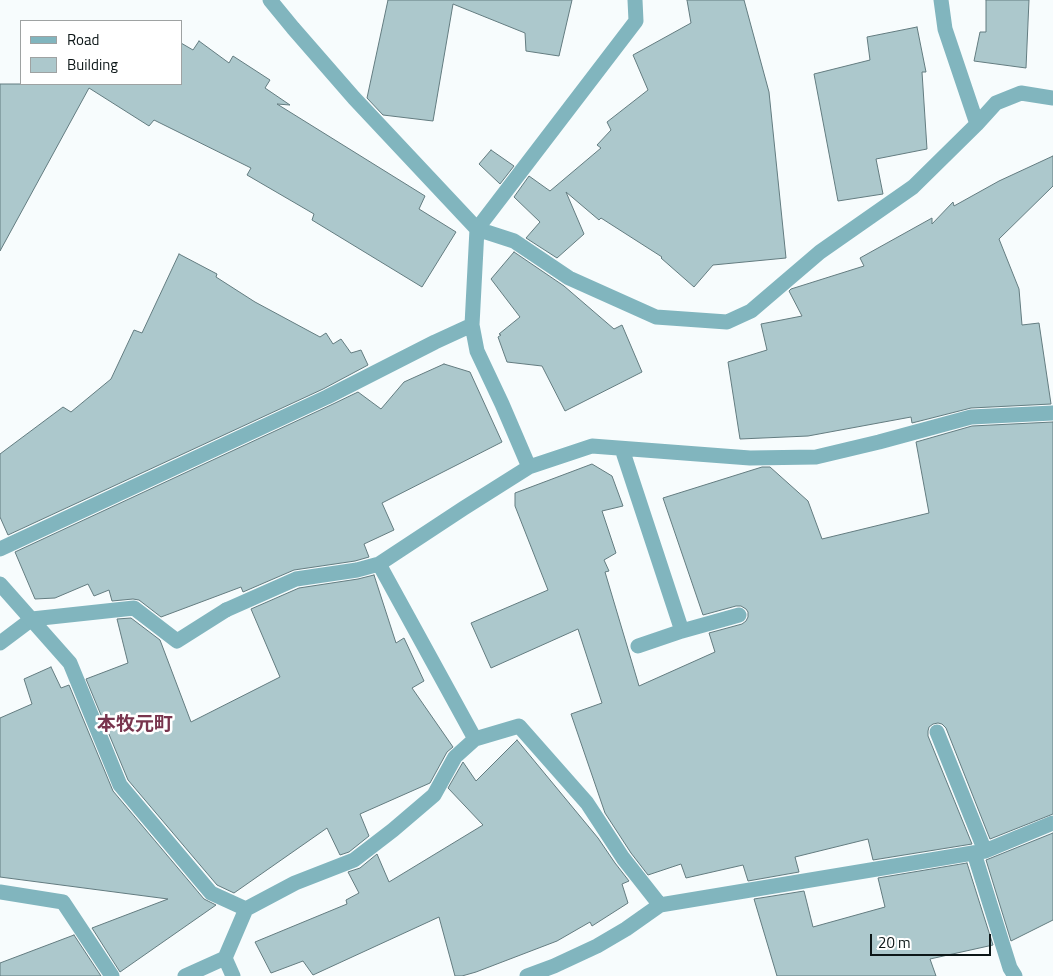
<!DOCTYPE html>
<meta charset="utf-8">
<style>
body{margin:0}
#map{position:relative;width:1053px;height:976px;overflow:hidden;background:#f7fcfd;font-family:"Titillium Web",sans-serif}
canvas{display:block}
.legend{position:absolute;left:20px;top:20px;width:162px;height:65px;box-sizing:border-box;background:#fff;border:1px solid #9ea2a2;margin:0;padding:6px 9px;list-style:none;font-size:15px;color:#0c1617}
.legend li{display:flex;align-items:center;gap:10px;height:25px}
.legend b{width:25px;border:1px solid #9ea2a2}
.scale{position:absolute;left:870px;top:934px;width:121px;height:22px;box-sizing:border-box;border:2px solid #0c1617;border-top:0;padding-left:6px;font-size:15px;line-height:18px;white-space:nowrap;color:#0c1617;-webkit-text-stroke:4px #fff;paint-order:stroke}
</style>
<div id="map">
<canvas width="1053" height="976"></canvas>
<ul class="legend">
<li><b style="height:6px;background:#81b5be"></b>Road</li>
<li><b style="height:14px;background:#acc8cc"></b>Building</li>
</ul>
<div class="scale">20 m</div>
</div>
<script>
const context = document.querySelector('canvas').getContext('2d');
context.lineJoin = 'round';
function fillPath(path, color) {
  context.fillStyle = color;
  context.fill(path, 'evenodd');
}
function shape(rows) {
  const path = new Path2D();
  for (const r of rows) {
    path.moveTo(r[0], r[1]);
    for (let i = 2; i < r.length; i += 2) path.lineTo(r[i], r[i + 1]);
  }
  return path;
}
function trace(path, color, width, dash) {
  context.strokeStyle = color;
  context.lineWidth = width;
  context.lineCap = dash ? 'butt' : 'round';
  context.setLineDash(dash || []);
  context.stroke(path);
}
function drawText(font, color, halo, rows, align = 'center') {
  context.font = font + ' "Titillium Web","Noto Sans JP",sans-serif';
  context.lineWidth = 5;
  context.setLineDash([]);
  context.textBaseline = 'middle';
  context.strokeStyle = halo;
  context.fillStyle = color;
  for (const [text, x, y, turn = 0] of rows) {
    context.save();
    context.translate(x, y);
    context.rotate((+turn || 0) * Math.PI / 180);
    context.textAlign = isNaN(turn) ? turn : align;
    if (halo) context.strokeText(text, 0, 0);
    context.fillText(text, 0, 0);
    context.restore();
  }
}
const building = shape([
 [388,0,572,0,559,56,526,51,525,33,453,4,433,121,383,115,367,98,388,0],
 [687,0,744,0,769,92,786,258,713,265,694,287,661,258,662,257,601,218,599,220,566,192,584,234,557,258,526,238,540,222,514,197,529,176,550,191,601,148,597,145,611,130,607,122,648,90,633,55,691,23,687,0],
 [986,0,1029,0,1026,68,974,61,980,32,986,32,986,0],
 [917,27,926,72,922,72,927,149,876,159,883,194,838,201,814,74,870,60,867,37,917,27],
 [199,41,229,63,233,56,270,80,265,88,290,105,277,104,425,196,419,209,456,232,422,287,312,220,314,214,247,175,251,168,154,120,149,126,89,88,0,251,0,84,181,84,181,43,193,50,199,41],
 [491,150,514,166,500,184,479,164,491,150],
 [1053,156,1053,186,999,239,1019,289,1022,325,1039,323,1051,404,971,408,912,423,911,417,808,436,740,439,728,362,767,350,761,324,802,316,789,291,791,289,864,266,860,258,932,218,932,224,953,202,954,206,999,181,1053,156],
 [514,252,564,286,614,329,622,325,642,372,565,411,542,366,507,362,498,337,501,335,499,334,520,317,491,279,514,252],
 [179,254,217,274,216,277,255,302,320,337,326,333,333,344,341,339,351,353,361,350,368,365,323,389,8,535,0,517,0,454,63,407,71,412,111,379,134,330,142,333,179,254],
 [444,364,470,372,502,442,382,503,394,530,364,544,369,557,355,561,294,570,243,592,241,587,161,617,139,600,133,599,112,601,109,590,94,596,88,584,55,598,35,599,15,552,331,405,358,392,381,409,404,382,444,364],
 [1053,422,1053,814,990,839,946,728,942,724,938,723,933,724,929,727,928,731,928,736,972,844,873,860,868,839,795,857,799,872,748,881,743,865,686,878,681,864,648,875,631,853,605,813,571,714,602,703,578,629,491,668,471,623,548,590,515,506,515,493,592,464,612,476,623,506,602,511,616,553,604,560,609,571,605,572,639,686,715,652,709,633,742,624,746,621,748,617,748,612,746,609,741,606,736,606,703,615,663,498,762,467,770,467,808,501,822,539,929,513,916,442,972,426,1053,422],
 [374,575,396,643,404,638,424,681,412,688,453,747,447,752,430,783,360,814,369,836,349,852,340,855,327,828,234,893,217,885,128,780,86,679,128,663,117,619,131,618,160,640,191,722,280,677,251,609,299,588,358,579,374,575],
 [51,667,61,688,69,685,113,791,204,899,216,905,120,972,92,928,168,899,0,877,0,718,32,704,24,679,51,667],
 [517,740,598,838,615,863,629,881,622,884,628,903,592,926,590,922,557,941,476,972,462,976,455,976,439,917,313,975,303,961,271,973,255,942,347,904,346,900,359,893,348,872,360,868,377,854,389,882,483,825,448,788,463,762,476,781,517,740],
 [1053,833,1053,920,1011,941,986,860,1053,833],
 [967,863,993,945,930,959,936,976,777,976,754,899,804,891,813,927,885,907,878,878,967,863],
 [74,935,101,976,0,976,0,963,74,935]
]);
fillPath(building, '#acc8cc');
trace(building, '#637c80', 1);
trace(shape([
 [0,643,32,619,134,608,177,641,226,610],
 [0,892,63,902,112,976]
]), '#81b5be', 15);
trace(shape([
 [270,0,293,28,354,98,477,229,636,21,635,0],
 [941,0,945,29,977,124],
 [622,449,682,631,739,615],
 [529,467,592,446,750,458,816,457,879,442,971,417,1053,413],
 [0,549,327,397,435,342,472,325],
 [379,564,464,508,529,467,502,404,477,351,472,325,477,229,514,241,569,278,656,317,727,322,751,311,820,252,913,187,977,124,996,103,1021,93,1053,98],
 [0,584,70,663,120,785,211,893,246,909],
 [226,610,296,579,357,570,379,564,475,739],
 [638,646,682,631],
 [937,732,985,851],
 [974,853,1010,968,1015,976],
 [185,976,225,958],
 [233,976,225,958,246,909,295,883,354,860,393,830,434,795,455,757,475,739,519,726,587,803,623,858,660,905],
 [527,976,554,966,597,946,626,929,660,905,985,851,1053,823]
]), '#81b5be', 15);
drawText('bold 19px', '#78344d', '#fff', [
 ["本牧元町",135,725]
]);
</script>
